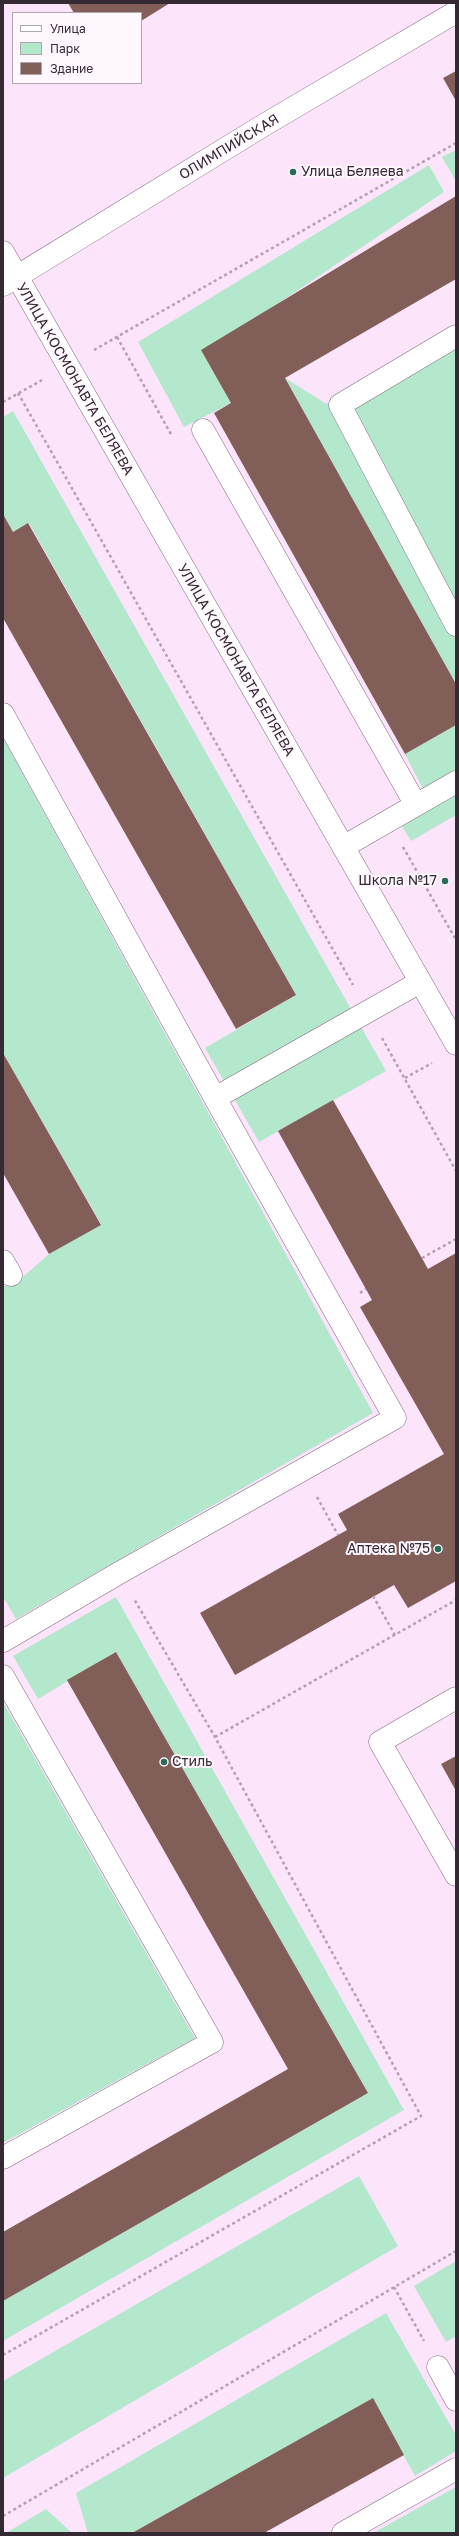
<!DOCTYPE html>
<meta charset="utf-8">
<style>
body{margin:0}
#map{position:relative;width:459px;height:2536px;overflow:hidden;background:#fce4fa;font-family:"Golos Text",sans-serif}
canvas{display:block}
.frame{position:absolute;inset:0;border:4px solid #352a34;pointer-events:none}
.legend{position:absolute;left:12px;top:12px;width:130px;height:72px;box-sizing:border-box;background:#fef8fe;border:1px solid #aea6ad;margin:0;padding:5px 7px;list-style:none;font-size:12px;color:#352a34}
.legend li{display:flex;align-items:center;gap:8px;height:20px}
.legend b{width:20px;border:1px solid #aea6ad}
</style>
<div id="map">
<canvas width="459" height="2536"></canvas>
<div class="frame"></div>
<ul class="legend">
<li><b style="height:5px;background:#fff"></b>Улица</li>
<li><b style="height:11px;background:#b3e8cd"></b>Парк</li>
<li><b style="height:11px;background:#825e58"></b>Здание</li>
</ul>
</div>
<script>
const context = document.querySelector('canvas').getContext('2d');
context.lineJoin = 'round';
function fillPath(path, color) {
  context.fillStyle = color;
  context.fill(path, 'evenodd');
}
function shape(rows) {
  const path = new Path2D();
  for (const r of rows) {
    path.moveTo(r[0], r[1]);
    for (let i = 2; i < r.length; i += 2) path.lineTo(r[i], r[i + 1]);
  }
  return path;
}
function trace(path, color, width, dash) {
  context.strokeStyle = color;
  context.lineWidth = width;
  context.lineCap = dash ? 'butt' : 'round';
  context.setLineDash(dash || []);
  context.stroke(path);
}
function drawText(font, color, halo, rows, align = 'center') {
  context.font = font + ' "Golos Text",sans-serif';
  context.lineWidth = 4;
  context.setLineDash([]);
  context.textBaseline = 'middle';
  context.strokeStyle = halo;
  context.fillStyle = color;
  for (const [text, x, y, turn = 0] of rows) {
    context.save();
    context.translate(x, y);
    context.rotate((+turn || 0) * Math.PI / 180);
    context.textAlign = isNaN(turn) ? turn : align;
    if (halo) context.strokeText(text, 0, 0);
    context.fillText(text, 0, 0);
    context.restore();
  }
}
fillPath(shape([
 [456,150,456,181,442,157],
 [429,165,444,192,252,321,202,350,231,403,184,427,138,342],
 [456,348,456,684,285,378,325,403,354,408],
 [13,411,386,1071,259,1142,205,1048,296,995,29,523,13,532,3,514,3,417],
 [456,725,456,815,411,841,401,825,424,791,405,754],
 [3,738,373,1413,16,1619,3,1597,3,1287,25,1275,49,1254,101,1224,3,1053],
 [116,1597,404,2110,3,2341,3,2301,368,2093,116,1652,38,1699,13,1656],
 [3,1702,195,2038,3,2143],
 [359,2176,398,2246,3,2478,3,2381],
 [456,2261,456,2336,446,2342,414,2286],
 [386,2313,456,2435,456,2451,415,2476,372,2399,132,2533,88,2533,76,2493],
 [456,2487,456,2533,373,2533],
 [46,2509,72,2533,6,2533]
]), '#b3e8cd');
fillPath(shape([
 [68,3,170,3,141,21,141,13,74,13],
 [456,71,456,101,443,78],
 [456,196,456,279,285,378,456,684,456,725,405,754,214,413,231,403,201,350],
 [3,514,13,532,28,523,296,995,236,1029,3,618],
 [3,1053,101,1225,49,1254,3,1173],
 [333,1100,428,1269,456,1253,456,1581,408,1608,394,1585,235,1675,200,1613,347,1530,338,1514,444,1454,360,1307,372,1300,278,1131],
 [116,1652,368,2093,3,2301,3,2232,288,2069,67,1680],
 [456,1756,456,1791,441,1764],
 [373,2398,404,2455,264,2533,132,2533]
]), '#825e58');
const minor = shape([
 [3,252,456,1044],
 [456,336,340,405,456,625],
 [203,430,416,805],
 [3,714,215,1098],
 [343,847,456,782],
 [3,1261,11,1275],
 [3,1641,119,1573,395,1418,215,1098,420,982],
 [3,1676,212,2042,3,2158],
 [456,1698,380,1742,456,1875],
 [438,2367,456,2400],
 [343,2533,456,2469]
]);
const major = shape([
 [3,285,264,125,456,12]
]);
trace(minor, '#81677f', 23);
trace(major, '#81677f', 23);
trace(shape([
 [117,337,172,436],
 [94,350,456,143],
 [18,393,353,985],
 [3,402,42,380],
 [403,847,456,940],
 [382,1038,456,1171],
 [405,1078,432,1063],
 [422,1258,456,1239],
 [360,1293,366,1289],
 [317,1497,338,1535],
 [373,1596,395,1635],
 [215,1737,456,1600],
 [394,2287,424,2341],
 [3,2355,421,2116,215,1737,134,1599],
 [3,2516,456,2251]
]), '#b4a0b2', 2.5, [3, 3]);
trace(minor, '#fff', 22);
trace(major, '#fff', 22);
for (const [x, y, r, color] of [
 [293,172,4,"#2a6a57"],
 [445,881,4,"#2a6a57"],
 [438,1549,4,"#2a6a57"],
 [164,1762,4,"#2a6a57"]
]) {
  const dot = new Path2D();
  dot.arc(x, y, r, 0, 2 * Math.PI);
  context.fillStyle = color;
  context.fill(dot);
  trace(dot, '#fef8fe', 1.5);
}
drawText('14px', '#352a34', '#fef8fe', [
 ["ОЛИМПИЙСКАЯ",229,147,-31],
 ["УЛИЦА КОСМОНАВТА БЕЛЯЕВА",75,379,60],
 ["УЛИЦА КОСМОНАВТА БЕЛЯЕВА",236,660,60]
]);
drawText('14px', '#352a34', '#fef8fe', [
 ["Улица Беляева",301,172],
 ["Школа №17",437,881,"right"],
 ["Аптека №75",430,1549,"right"],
 ["Стиль",172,1762]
], 'left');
</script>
